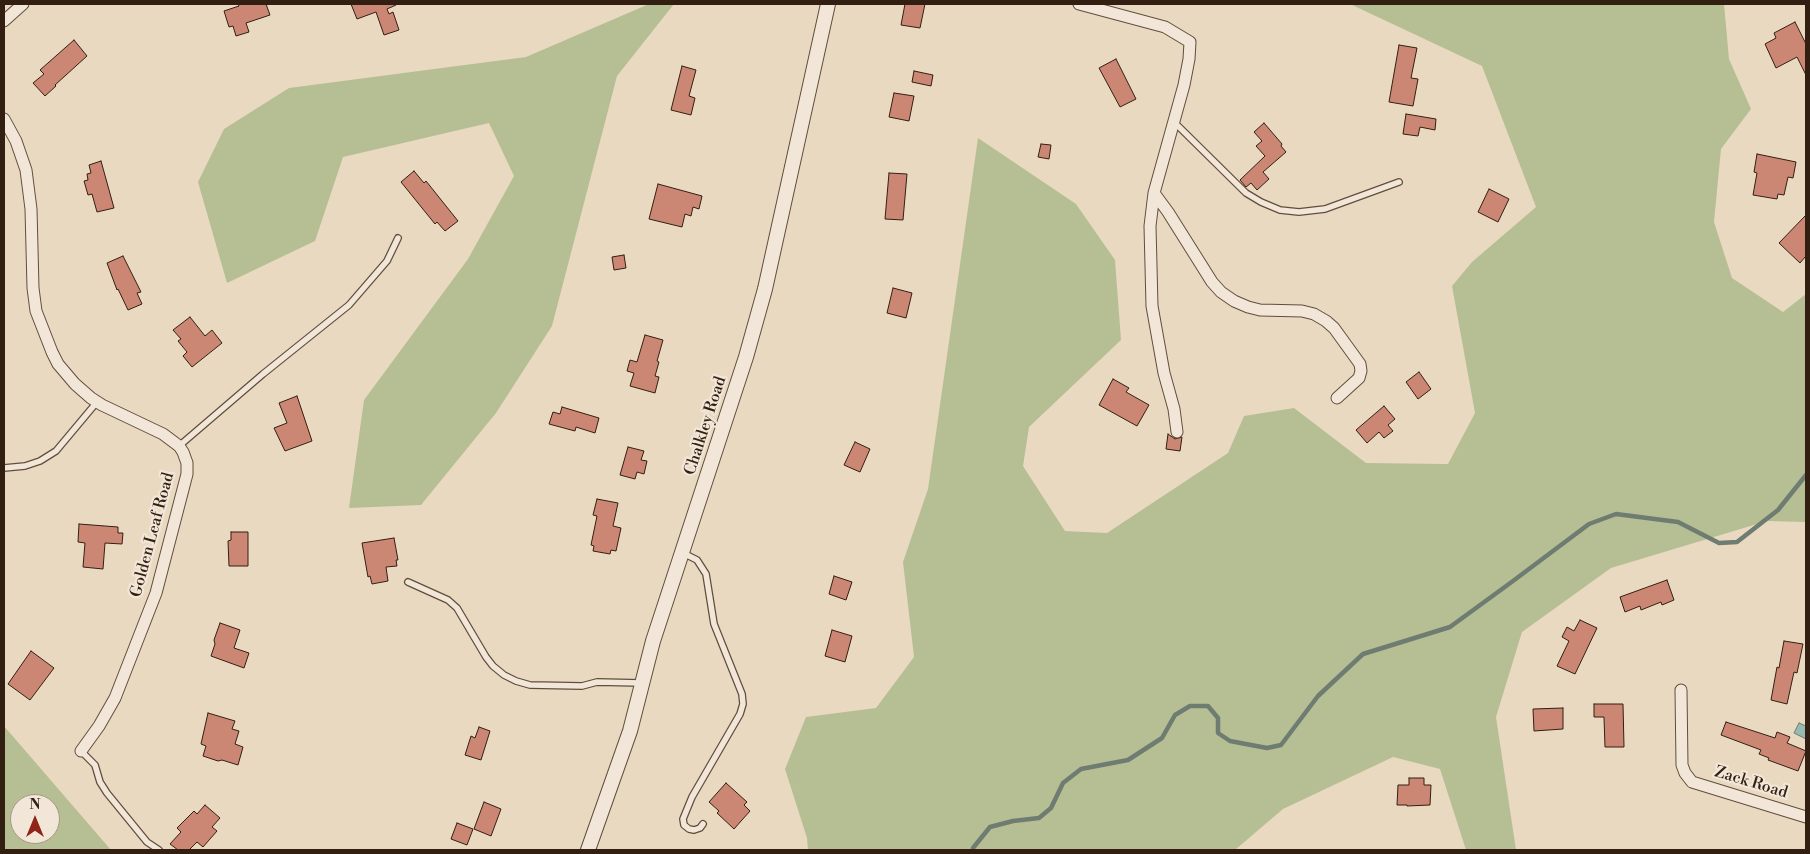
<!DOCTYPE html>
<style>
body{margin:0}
#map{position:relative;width:1810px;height:854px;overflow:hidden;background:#ead9c1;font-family:"Libre Bodoni",serif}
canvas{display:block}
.frame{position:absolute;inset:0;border:5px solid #321f11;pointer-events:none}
.north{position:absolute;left:10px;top:794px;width:50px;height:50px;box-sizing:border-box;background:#f1e6d7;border:1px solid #a59688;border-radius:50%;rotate:0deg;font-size:14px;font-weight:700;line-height:20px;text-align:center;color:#321f11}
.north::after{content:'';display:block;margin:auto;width:18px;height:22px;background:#8f2418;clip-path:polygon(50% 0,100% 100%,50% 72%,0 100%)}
</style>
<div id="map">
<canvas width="1810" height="854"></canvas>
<div class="frame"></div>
<div class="north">N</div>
</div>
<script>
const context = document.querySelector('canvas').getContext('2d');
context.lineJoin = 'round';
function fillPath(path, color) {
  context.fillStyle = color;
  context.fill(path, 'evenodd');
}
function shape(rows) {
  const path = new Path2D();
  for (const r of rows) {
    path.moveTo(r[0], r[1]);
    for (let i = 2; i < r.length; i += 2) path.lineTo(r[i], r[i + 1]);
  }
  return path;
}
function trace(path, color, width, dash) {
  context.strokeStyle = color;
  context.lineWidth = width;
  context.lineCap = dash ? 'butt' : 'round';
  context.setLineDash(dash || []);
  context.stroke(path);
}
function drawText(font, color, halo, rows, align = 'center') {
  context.font = font + ' "Libre Bodoni",serif';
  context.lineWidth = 4.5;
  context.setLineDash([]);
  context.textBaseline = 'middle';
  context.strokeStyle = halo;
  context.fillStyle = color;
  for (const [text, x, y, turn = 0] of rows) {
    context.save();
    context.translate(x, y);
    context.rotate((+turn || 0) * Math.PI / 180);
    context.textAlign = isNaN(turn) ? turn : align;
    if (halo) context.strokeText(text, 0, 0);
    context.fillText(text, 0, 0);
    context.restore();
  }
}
fillPath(shape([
 [649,4,674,4,617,76,552,326,496,413,421,505,349,508,364,400,468,259,514,176,489,123,343,157,315,241,227,283,198,182,224,129,289,88,526,57],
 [1350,4,1724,4,1729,59,1751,109,1721,149,1714,222,1732,278,1783,312,1806,294,1806,522,1767,521,1611,568,1522,632,1496,717,1516,850,1466,850,1440,769,1393,757,1283,809,1235,850,808,850,807,838,785,769,806,717,876,708,914,657,903,562,928,489,978,138,1076,204,1115,260,1121,340,1029,427,1023,466,1065,531,1107,533,1228,453,1244,416,1294,408,1366,463,1448,464,1475,413,1452,286,1472,262,1536,207,1482,66],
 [4,726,111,850,4,850],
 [20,804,50,804,50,834,20,834]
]), '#b6bf93');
const water = shape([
 [1799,723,1806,726,1806,739,1794,733,1799,723]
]);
fillPath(water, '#98bab1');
trace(water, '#6f7c71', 1);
trace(shape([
 [973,850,973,848,990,827,1013,821,1039,818,1051,808,1063,783,1081,769,1128,760,1162,738,1175,715,1190,706,1208,706,1218,718,1218,733,1230,741,1267,748,1281,745,1318,696,1363,654,1450,627,1513,581,1589,524,1616,514,1678,522,1719,543,1737,542,1778,510,1806,475]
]), '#6f7c71', 4.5);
const building = shape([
 [238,4,266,4,270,15,246,23,249,32,236,36,233,26,229,27,224,11,239,6,238,4],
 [351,4,396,4,396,5,387,9,389,14,393,12,399,30,384,35,376,12,357,19,351,4],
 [905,4,925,4,920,28,901,25,905,4],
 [1795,22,1806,44,1806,75,1797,57,1776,68,1765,44,1776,38,1774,33,1795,22],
 [74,40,87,56,55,85,56,86,45,96,33,83,44,74,40,70,74,40],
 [1399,45,1417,48,1411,78,1418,79,1413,106,1389,102,1399,45],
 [1116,59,1136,99,1120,107,1099,68,1116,59],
 [682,66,696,70,689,96,695,98,691,115,671,110,682,66],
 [914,71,933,75,931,86,912,82,914,71],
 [894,93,914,96,909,121,889,117,894,93],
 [1406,114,1436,119,1435,130,1420,127,1418,136,1403,134,1406,114],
 [1264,123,1282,144,1281,146,1286,152,1263,172,1269,179,1257,190,1251,183,1246,187,1240,180,1265,156,1256,146,1262,141,1254,132,1264,123],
 [1041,144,1051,145,1049,159,1038,157,1041,144],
 [1757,154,1796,162,1793,178,1788,177,1784,195,1778,194,1777,199,1753,195,1757,173,1754,172,1757,154],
 [101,161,114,208,97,212,92,194,88,195,84,181,88,180,87,174,91,173,89,165,101,161],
 [414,171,424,183,426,181,458,221,445,231,437,222,435,224,401,182,414,171],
 [889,173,907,174,903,220,885,219,889,173],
 [658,184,702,196,699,209,693,207,691,216,685,214,682,227,649,219,658,184],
 [1489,189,1509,199,1498,222,1478,212,1489,189],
 [1806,215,1806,256,1800,263,1779,243,1806,215],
 [624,255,626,268,614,270,612,257,624,255],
 [123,256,141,292,137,293,142,304,128,310,118,289,117,290,107,263,123,256],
 [893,288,912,293,906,318,887,313,893,288],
 [190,317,205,336,212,330,222,343,192,367,183,356,187,352,178,341,181,339,173,330,190,317],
 [645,335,663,340,657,361,659,362,655,376,659,377,655,393,630,386,634,373,627,371,630,360,637,362,645,335],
 [1419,372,1431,389,1418,399,1406,382,1419,372],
 [1113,379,1129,388,1126,392,1149,405,1137,426,1099,405,1113,379],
 [297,396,312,441,285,451,274,428,287,423,279,403,297,396],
 [1384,406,1395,419,1388,425,1393,431,1384,438,1379,432,1367,443,1356,430,1384,406],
 [562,407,599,418,595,433,576,427,575,431,549,424,553,412,560,414,562,407],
 [1168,434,1175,439,1182,437,1180,451,1166,449,1168,434],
 [855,442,870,449,860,472,844,465,855,442],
 [628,447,644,451,641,460,647,461,644,474,637,472,635,479,620,475,628,447],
 [597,499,618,503,613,526,621,528,616,551,611,550,610,554,593,551,594,546,591,545,597,516,593,515,597,499],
 [79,524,118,527,118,533,123,533,122,544,105,543,103,569,83,567,85,543,78,542,79,524],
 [231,532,248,532,248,566,229,566,228,541,231,540,231,532],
 [394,538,398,560,396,560,397,566,386,567,388,581,372,584,370,576,368,577,362,543,394,538],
 [834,576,852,582,846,600,829,594,834,576],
 [1667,580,1674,600,1662,605,1661,602,1641,610,1640,606,1625,612,1620,597,1667,580],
 [1580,620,1597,628,1575,674,1557,666,1569,641,1562,637,1567,627,1574,631,1580,620],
 [220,623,240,630,234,648,249,653,244,668,211,656,215,644,214,640,220,623],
 [832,630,852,636,845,662,825,656,832,630],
 [1784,641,1803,644,1797,673,1794,672,1787,704,1771,700,1777,667,1779,668,1784,641],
 [31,651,54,668,30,700,8,684,31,651],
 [1594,704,1623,704,1624,747,1605,747,1604,717,1594,717,1594,704],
 [1563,708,1563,729,1534,731,1533,709,1563,708],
 [208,713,235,721,232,729,239,731,235,744,243,747,238,765,222,760,218,761,203,756,206,746,201,744,208,713],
 [1726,722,1775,738,1777,732,1790,737,1787,743,1806,751,1798,771,1768,760,1769,758,1759,754,1761,750,1721,735,1726,722],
 [479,727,490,731,481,760,465,755,471,736,475,738,479,727],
 [1409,778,1424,778,1424,785,1431,785,1430,805,1407,806,1407,805,1397,805,1398,785,1409,785,1409,778],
 [726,783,747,802,744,805,750,811,734,829,717,813,719,811,709,802,726,783],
 [484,802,501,809,491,836,474,829,484,802],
 [205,805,220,818,212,827,217,831,203,847,197,842,189,850,178,850,170,844,181,832,177,828,194,811,197,814,205,805],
 [457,823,473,829,467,845,451,839,457,823]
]);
fillPath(building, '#cb8774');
trace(building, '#321f11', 1);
const service = shape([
 [1174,122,1246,193,1261,202,1280,210,1299,212,1325,209,1399,182],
 [179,446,263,374,349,305,387,261,398,238],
 [4,468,25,466,40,461,56,451,97,402],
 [683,553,697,560,706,574,714,624,742,694,743,704,740,714,692,797,683,819,684,825,689,829,694,830,700,828,703,824],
 [408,582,448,600,457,608,486,657,493,666,504,675,516,681,530,685,582,686,597,682,642,683],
 [81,751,95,765,100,782,107,793,147,842,159,850]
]);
const minor = shape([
 [1079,4,1165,27,1190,42,1189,59,1184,85,1154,193,1168,212,1212,282,1221,292,1234,301,1248,307,1260,310,1302,311,1314,314,1326,321,1334,328,1360,364,1361,371,1359,378,1337,398],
 [4,21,23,4],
 [4,119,16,141,26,170,31,209,33,288,36,311,52,352,58,364,75,384,91,398,102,405,163,434,179,446,183,452,187,463,187,474,156,593,115,698,99,726,81,751],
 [1154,193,1150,226,1152,306,1164,373,1174,409,1177,432],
 [1681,690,1682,765,1685,773,1692,782,1806,817]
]);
const tertiary = shape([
 [588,850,630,731,653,641,746,357,765,289,828,4]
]);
trace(service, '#604e3d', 8);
trace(minor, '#604e3d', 13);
trace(tertiary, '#604e3d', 16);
trace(service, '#f1e6d7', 5.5);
trace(minor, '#f1e6d7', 11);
trace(tertiary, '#f1e6d7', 14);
drawText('16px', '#321f11', '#f1e6d7', [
 ["Chalkley Road",706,426,-72],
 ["Golden Leaf Road",153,535,-75],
 ["Zack Road",1751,783,17]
]);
</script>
